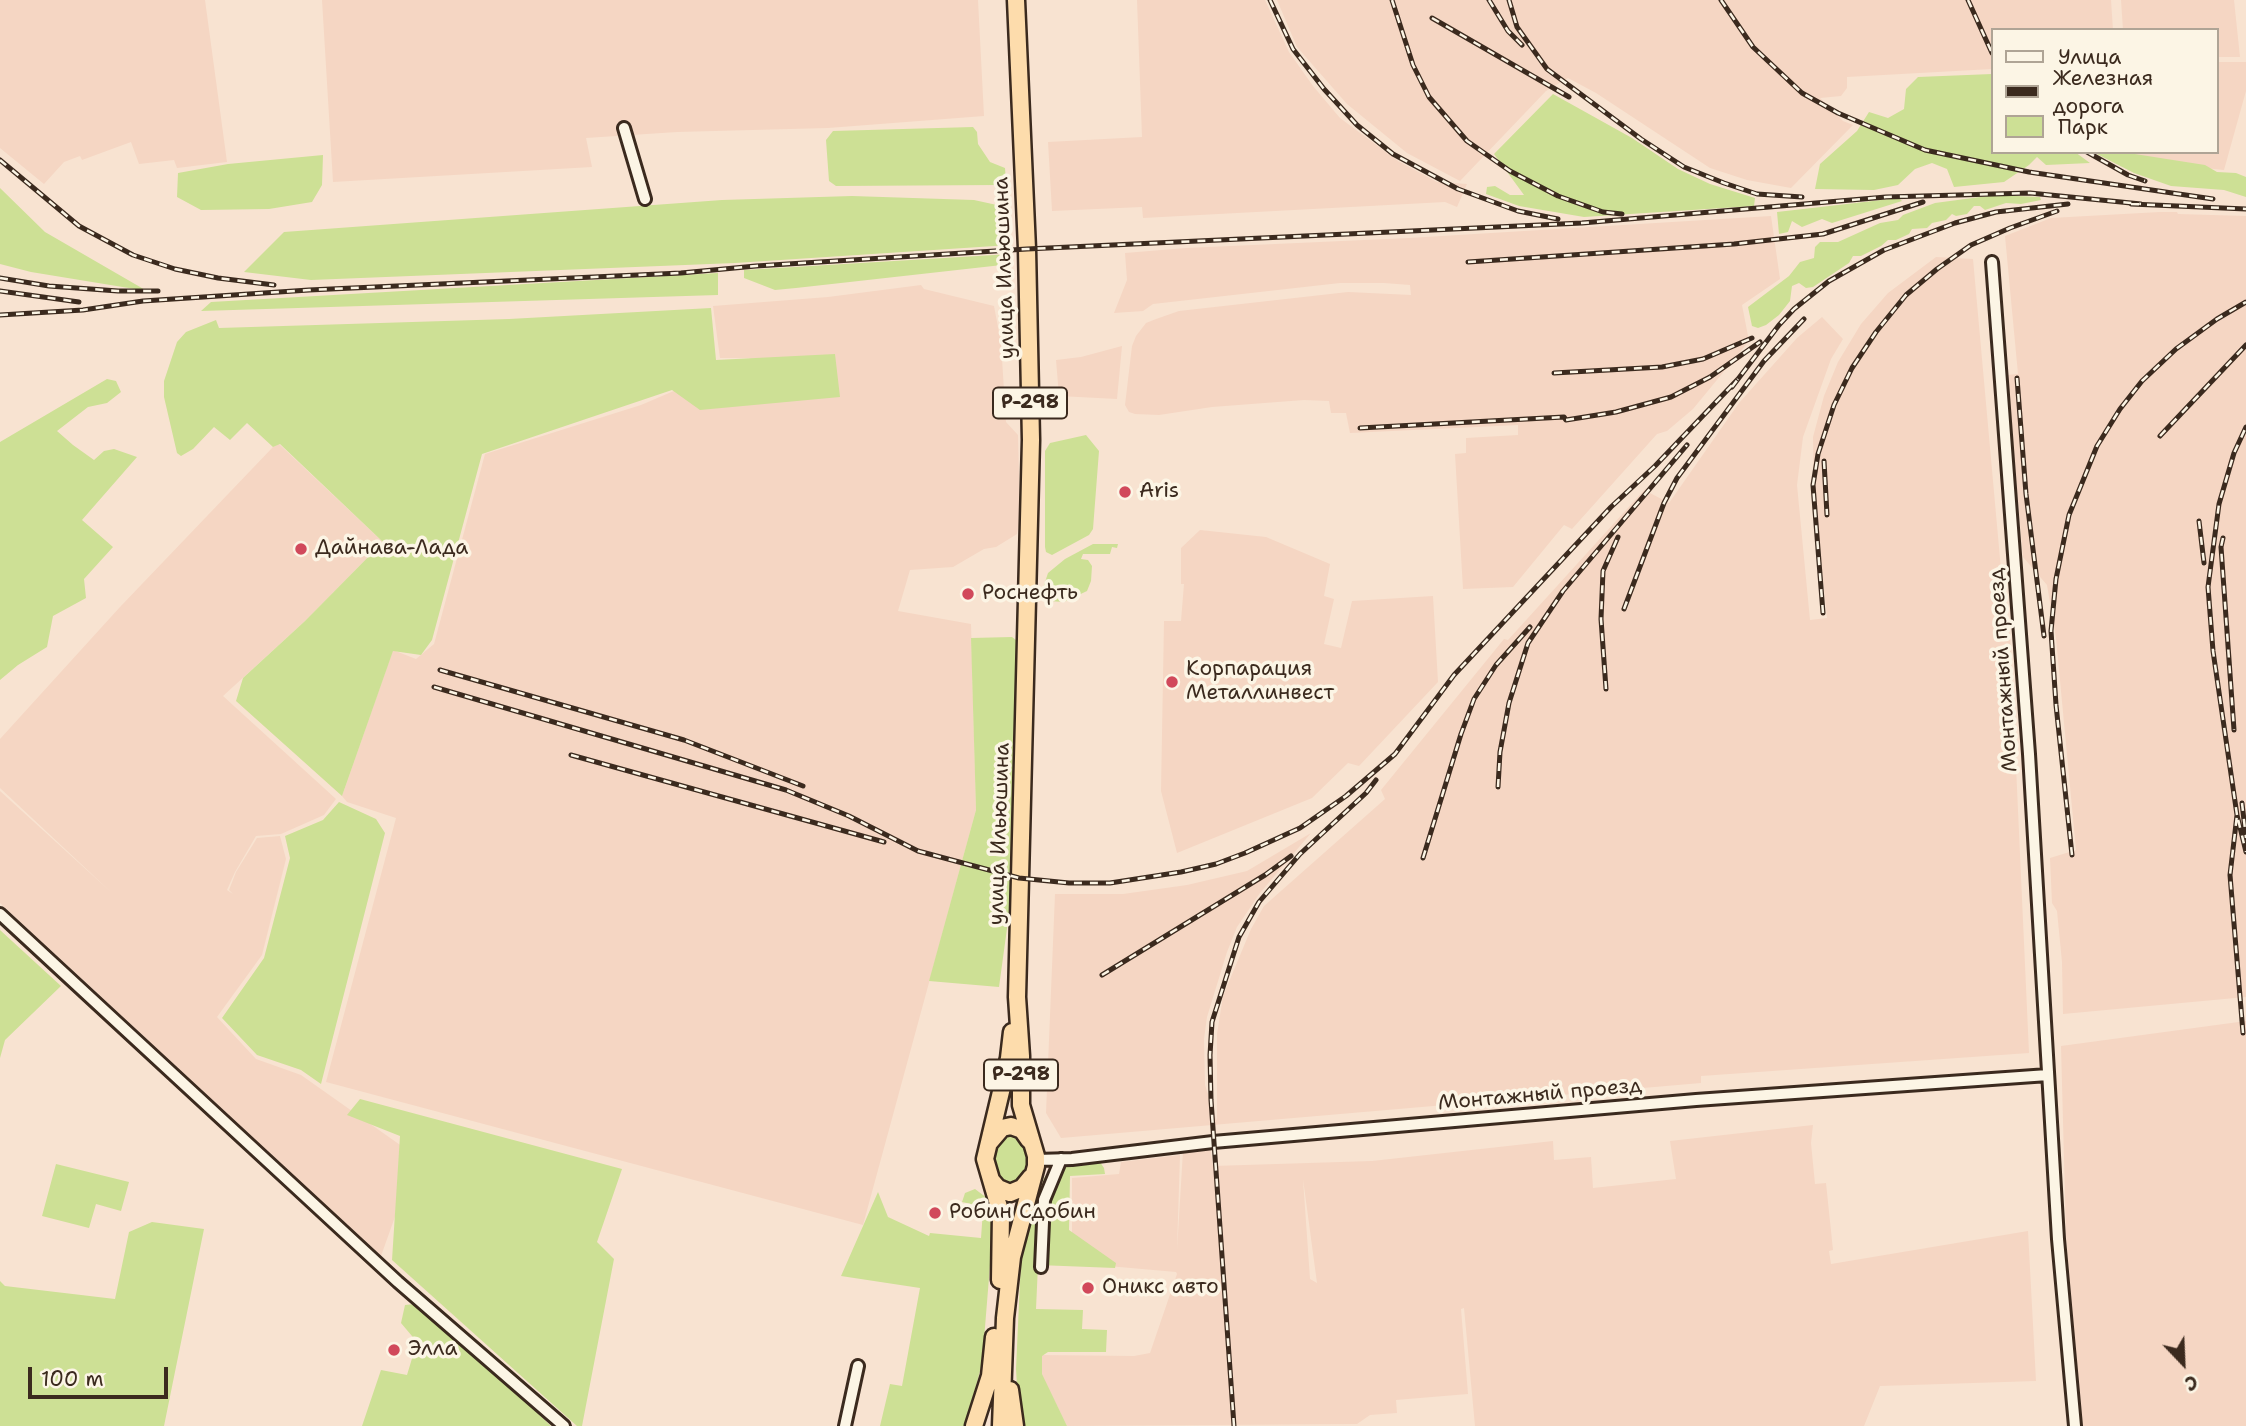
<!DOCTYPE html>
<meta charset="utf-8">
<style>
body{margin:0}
#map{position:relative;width:2246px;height:1426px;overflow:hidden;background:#f8e3d1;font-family:"Shantell Sans",sans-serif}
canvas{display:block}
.legend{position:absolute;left:1991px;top:28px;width:228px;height:126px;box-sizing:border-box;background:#fcf5e5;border:2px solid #afa495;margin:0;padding:9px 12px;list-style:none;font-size:21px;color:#3b2a1e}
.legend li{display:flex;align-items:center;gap:14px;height:35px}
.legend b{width:35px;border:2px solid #afa495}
.north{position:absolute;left:2148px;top:1328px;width:70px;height:70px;-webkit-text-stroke:5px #fcf5e5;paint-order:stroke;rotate:157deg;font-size:19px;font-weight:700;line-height:28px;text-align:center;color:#3b2a1e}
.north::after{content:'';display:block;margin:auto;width:24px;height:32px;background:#3b2a1e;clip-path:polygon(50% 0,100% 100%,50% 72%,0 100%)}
.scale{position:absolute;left:28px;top:1367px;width:140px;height:32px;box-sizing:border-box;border:4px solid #3b2a1e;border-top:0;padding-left:9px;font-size:21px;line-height:24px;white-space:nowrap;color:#3b2a1e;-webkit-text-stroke:5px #fcf5e5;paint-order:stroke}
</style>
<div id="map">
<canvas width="2246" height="1426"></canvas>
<ul class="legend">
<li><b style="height:9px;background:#fcf5e5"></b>Улица</li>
<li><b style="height:9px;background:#3b2a1e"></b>Железная дорога</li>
<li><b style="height:19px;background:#cde095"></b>Парк</li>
</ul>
<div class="north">С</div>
<div class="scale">100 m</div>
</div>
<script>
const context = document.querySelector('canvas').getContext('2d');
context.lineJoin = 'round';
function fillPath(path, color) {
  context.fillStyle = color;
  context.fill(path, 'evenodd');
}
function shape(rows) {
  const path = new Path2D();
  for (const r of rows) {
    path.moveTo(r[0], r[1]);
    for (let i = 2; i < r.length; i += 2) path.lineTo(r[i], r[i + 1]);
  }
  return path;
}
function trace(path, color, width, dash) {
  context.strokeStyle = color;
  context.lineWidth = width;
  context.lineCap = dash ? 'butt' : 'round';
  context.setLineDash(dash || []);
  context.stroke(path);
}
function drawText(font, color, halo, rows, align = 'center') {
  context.font = font + ' "Shantell Sans",sans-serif';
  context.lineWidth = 7;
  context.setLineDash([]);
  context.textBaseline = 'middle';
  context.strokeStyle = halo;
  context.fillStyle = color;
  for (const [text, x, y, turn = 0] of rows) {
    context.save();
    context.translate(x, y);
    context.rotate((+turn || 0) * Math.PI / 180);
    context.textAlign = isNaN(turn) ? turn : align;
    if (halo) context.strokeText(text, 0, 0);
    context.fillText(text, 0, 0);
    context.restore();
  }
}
fillPath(shape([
 [0,0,205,0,227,162,177,168,174,160,139,164,131,142,82,160,80,156,64,162,44,184,0,148],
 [322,0,978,0,984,116,828,128,677,132,586,138,592,167,333,182],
 [1137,0,1265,0,1289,52,1313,86,1340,118,1398,161,1437,182,1467,184,1457,207,1445,202,1143,218,1142,207,1052,211,1048,142,1142,137],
 [1277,0,2111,0,2113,30,1992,30,1992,69,1847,77,1847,88,1841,96,1820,98,1843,121,1853,125,1791,188,1747,180,1710,168,1596,93,1568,78,1546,91,1460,181,1407,153,1347,104,1297,47],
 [2121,0,2234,0,2240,57,2216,57,2216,30,2123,30],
 [2216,62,2246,62,2246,91,2224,170,2128,160,2104,152,2216,152],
 [2160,212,2177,212,2178,214,2246,216,2246,997,2063,1014,2062,962,2057,911,2052,903,2050,858,2076,850,2056,638,2047,585,2023,557,2007,375,2018,374,2005,236,2051,218],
 [1771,216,1780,279,1742,305,1749,341,1693,409,1667,431,1657,434,1572,529,1564,525,1513,587,1463,589,1455,454,1466,453,1466,438,1518,435,1518,425,1350,433,1346,413,1331,413,1329,401,1304,400,1212,407,1159,415,1135,414,1129,412,1125,405,1132,346,1136,336,1146,323,1156,319,1179,311,1348,292,1411,295,1410,285,1384,283,1340,283,1153,304,1143,311,1114,313,1127,280,1125,253,1186,248,1409,238],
 [1936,257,1973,259,2004,603,1998,604,2001,626,2010,634,2029,1053,1701,1076,1701,1083,1061,1138,1046,1113,1055,894,1123,894,1187,885,1247,871,1311,833,1260,893,1237,927,1227,952,1207,1017,1204,1039,1205,1085,1217,1121,1217,1034,1223,996,1251,929,1264,906,1385,799,1381,790,1504,639,1508,640,1646,488,1650,493,1669,503,1739,403,1797,338,1822,317,1843,339,1831,359,1803,437,1797,485,1810,620,1827,618,1814,493,1813,437,1824,396,1838,362,1861,324,1888,293],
 [921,285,924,289,994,306,1001,343,1006,422,1018,435,1020,520,1017,534,996,547,984,549,953,567,910,570,898,611,971,624,976,810,863,1225,326,1082,396,818,347,802,342,796,393,650,416,659,434,644,485,454,641,405,751,358,720,358,713,306,828,297],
 [1122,346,1117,399,1059,396,1056,360,1081,357],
 [279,444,383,542,305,621,223,696,336,799,324,815,281,834,256,836,235,872,227,890,233,894,229,890,236,872,257,838,280,836,286,859,262,955,217,1017,256,1059,301,1075,403,1147,402,1197,381,1256,0,903,0,791,112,893,0,788,0,739,120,607,273,447],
 [1200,530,1266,537,1330,564,1324,596,1334,599,1324,644,1341,648,1352,601,1433,596,1438,682,1359,766,1348,763,1312,798,1177,853,1161,791,1164,621,1181,621,1184,584,1181,584,1181,548],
 [2246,1021,2246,1426,2080,1426,2066,1234,2061,1046],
 [1813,1125,1811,1143,1815,1184,1826,1183,1833,1250,1829,1251,1831,1264,2028,1231,2036,1381,1880,1386,1864,1426,1475,1426,1464,1308,1461,1309,1468,1394,1396,1400,1397,1413,1370,1415,1357,1424,1067,1426,1041,1374,1041,1355,1134,1356,1150,1353,1177,1274,1176,1272,1074,1263,1072,1257,1072,1178,1119,1174,1121,1162,1180,1155,1177,1250,1183,1151,1210,1147,1213,1166,1372,1161,1553,1141,1554,1160,1591,1157,1593,1188,1676,1179,1670,1141],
 [1303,1179,1317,1283,1310,1279]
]), '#f5d6c3');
fillPath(shape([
 [1992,74,1992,152,2075,152,2090,163,2046,165,2037,157,2029,165,2004,182,1954,187,1947,169,1932,163,1915,169,1898,185,1874,190,1815,189,1820,164,1857,131,1869,112,1888,118,1904,109,1906,89,1918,77],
 [1553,94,1632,138,1678,169,1710,184,1755,198,1754,206,1584,217,1519,206,1486,194,1487,187,1495,186,1510,195,1524,195,1494,154],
 [973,127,977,132,978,144,990,162,1005,168,1006,181,999,185,836,186,829,181,826,140,833,131],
 [2093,152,2122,152,2205,165,2217,172,2236,173,2246,177,2246,197,2224,190,2171,186,2134,173],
 [323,155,322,185,312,202,269,209,201,210,177,197,178,173,228,164],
 [0,188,45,232,147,291,31,272,0,264],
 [1995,195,2040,197,2041,200,2021,204,2006,203,1985,210,1980,206,1974,206,1967,214,1956,216,1952,214,1946,220,1932,223,1927,228,1912,229,1909,234,1896,240,1888,240,1881,246,1861,256,1853,256,1849,263,1813,287,1806,288,1799,283,1792,286,1790,301,1779,315,1766,325,1758,328,1752,326,1748,307,1789,276,1800,262,1814,258,1815,247,1820,242,1838,242,1880,223,1898,220,1903,215,1935,203],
 [852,196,974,200,1006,207,1010,245,735,263,311,280,244,272,284,232,722,200],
 [1899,198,1902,201,1832,223,1822,219,1802,227,1792,221,1788,232,1779,234,1777,212],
 [1011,254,1010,262,1002,265,796,288,775,290,744,278,744,270],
 [718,273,718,295,201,311,211,302],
 [711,308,716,360,835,354,840,397,700,410,672,390,482,454,432,640,421,655,393,651,342,796,236,701,243,678,305,621,383,542,280,444,273,447,247,423,230,440,214,427,193,449,181,456,177,453,164,397,164,381,177,342,186,332,216,320,219,328,509,319],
 [107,379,116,381,121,392,107,403,88,407,57,431,73,445,94,460,104,451,114,449,137,457,82,520,113,547,84,579,86,598,53,616,47,647,18,665,0,680,0,442],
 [1086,435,1099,451,1093,529,1089,535,1052,555,1046,552,1045,547,1045,451,1050,443],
 [1093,544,1118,544,1117,548,1112,547,1110,554,1083,554,1081,559,1088,560,1092,566,1091,581,1087,591,1064,602,1049,601,1043,593,1043,588,1048,573,1065,559],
 [1012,637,1021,644,1011,899,999,987,929,981,976,810,971,638],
 [339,802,376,819,385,833,321,1084,301,1070,257,1055,222,1018,264,958,290,858,285,836,323,820],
 [0,930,61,986,5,1040,0,1058],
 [360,1099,622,1169,597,1242,614,1259,582,1426,577,1426,392,1260,400,1136,347,1115],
 [1009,1134,1017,1135,1023,1141,1028,1159,1022,1180,1010,1187,999,1179,994,1163,997,1146,1005,1135],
 [1064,1162,1100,1162,1104,1168,1105,1174,1070,1176,1069,1230,1116,1263,1115,1268,1038,1265,1036,1309,1083,1310,1082,1329,1107,1330,1106,1352,1048,1352,1042,1356,1042,1374,1067,1426,1022,1426,1018,1404,1016,1369,1021,1259,1044,1178,1053,1167],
 [56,1164,129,1182,121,1211,96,1204,89,1228,42,1216],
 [975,1189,987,1198,994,1216,982,1364,965,1426,880,1426,890,1384,902,1386,920,1288,841,1276,878,1192,888,1217,929,1236,930,1233,981,1238,983,1210,980,1206,962,1202,965,1193],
 [152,1222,204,1229,164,1426,0,1426,0,1281,5,1286,115,1299,129,1232],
 [415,1304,482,1360,551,1426,362,1426,381,1370,407,1375,417,1342,401,1323,405,1305]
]), '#cde095');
const minor = shape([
 [624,128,645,199],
 [1992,262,2029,754,2058,1239,2075,1426],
 [0,914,398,1282,564,1426],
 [1036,1160,1072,1159,1213,1142,1696,1100,2048,1075],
 [1041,1267,1044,1200,1061,1159],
 [845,1426,858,1366]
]);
const highway = shape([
 [990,1142,1002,1128,1011,1126,1022,1130,1029,1140],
 [992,1181,998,1188,1010,1193,1022,1188,1031,1177],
 [1000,1280,1001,1214,985,1159,1009,1058,1012,1032],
 [1010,1390,1015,1426],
 [974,1426,990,1376,994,1337],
 [1001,1426,1005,1318,1012,1257,1036,1166,1036,1156,1021,1105,1021,1056,1017,997,1031,440,1027,249,1016,0]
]);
trace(minor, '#3b2a1e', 16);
trace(highway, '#3b2a1e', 21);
trace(minor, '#fcf5e5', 10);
trace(highway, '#fddcac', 16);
const rail = shape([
 [1270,0,1293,49,1324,89,1357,125,1393,154,1458,189,1518,211,1558,219],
 [1392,0,1413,65,1429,97,1467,141,1510,171,1558,196,1603,212,1622,214],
 [1489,0,1508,31,1522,45],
 [1509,0,1517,27,1547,69,1641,139,1684,167,1724,183,1757,194,1802,197],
 [1721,0,1753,47,1802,93,1838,113,1925,150,2029,172,2213,199],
 [1968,0,1992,53],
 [1432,18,1569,97],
 [2087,152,2128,175,2145,181],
 [0,160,79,226,133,255,175,269,218,278,274,285],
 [2131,204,2246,209],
 [1468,262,1734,244,1823,234,1923,202],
 [0,278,49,286,118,291,158,291],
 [0,291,79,302],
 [0,315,83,310,143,301,309,290,681,273,756,266,1027,249,1582,223,1886,197,2030,193,2141,204],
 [1554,373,1662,367,1703,359,1752,338],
 [2017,378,2026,494,2044,636],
 [1732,387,1779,325,1794,309,1829,281,1884,250,1955,223,1996,212,2068,204],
 [1360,428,1564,417,1566,420,1616,412,1671,397,1710,377,1760,342],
 [2160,436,2246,345],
 [1824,461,1827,515],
 [2199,521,2204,563],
 [2223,538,2221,547,2234,730],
 [1624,609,1664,503,1677,478,1764,361,1804,319],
 [1823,613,1813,485,1818,454,1834,405,1852,368,1876,332,1906,295,1937,269,1971,245,2010,228,2057,211],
 [440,670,684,740,803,786],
 [434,687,786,790,849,816,918,851,1019,878,1069,883,1110,883,1181,872,1216,864,1245,853,1300,828,1346,796,1395,754,1454,675,1611,507,1655,466,1738,379],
 [1606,689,1601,619,1603,571,1618,537],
 [571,755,884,842],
 [1498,787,1500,752,1509,703,1528,643,1563,591,1687,445],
 [2242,803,2246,838],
 [2237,815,2213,651,2208,587,2219,504,2234,453,2246,427],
 [2072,855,2056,705,2051,631,2056,579,2069,515,2097,446,2120,409,2142,381,2176,349,2217,319,2246,302],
 [1423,858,1461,734,1474,699,1496,665,1530,627],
 [1102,975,1265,875,1291,856],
 [2243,1033,2230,875,2237,815,2246,852],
 [1234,1426,1211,1100,1210,1055,1212,1022,1239,937,1259,902,1300,854,1366,793,1376,780]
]);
trace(rail, '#3b2a1e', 5);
trace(rail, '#fcf5e5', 2.5, [8]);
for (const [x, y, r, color] of [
 [1125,492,7,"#d1495b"],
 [301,549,7,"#d1495b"],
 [968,594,7,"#d1495b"],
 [1172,682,7,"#d1495b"],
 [935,1213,7,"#d1495b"],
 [1088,1288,7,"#d1495b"],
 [394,1350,7,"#d1495b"]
]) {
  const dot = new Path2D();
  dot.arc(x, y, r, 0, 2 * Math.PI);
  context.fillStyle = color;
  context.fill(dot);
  trace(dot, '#fcf5e5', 2.5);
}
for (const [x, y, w] of [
 [1030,403,74],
 [1021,1075,74]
]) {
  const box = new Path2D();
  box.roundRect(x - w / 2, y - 15.5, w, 31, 5);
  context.fillStyle = '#fcf5e5';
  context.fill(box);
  trace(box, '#3b2a1e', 2);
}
drawText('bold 19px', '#3b2a1e', null, [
 ["Р-298",1030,403],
 ["Р-298",1021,1075]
]);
drawText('21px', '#3b2a1e', '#fcf5e5', [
 ["улица Ильюшина",1005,268,-92],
 ["Монтажный проезд",2004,670,-94],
 ["улица Ильюшина",1000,834,-88],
 ["Монтажный проезд",1540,1095,-5]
]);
drawText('21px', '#3b2a1e', '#fcf5e5', [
 ["Aris",1139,492],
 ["Дайнава-Лада",315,549],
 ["Роснефть",982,594],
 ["Kорпарация",1186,670],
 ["Металлинвест",1186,694],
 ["Робин Сдобин",949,1213],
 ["Оникс авто",1102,1288],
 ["Элла",408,1350]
], 'left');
</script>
